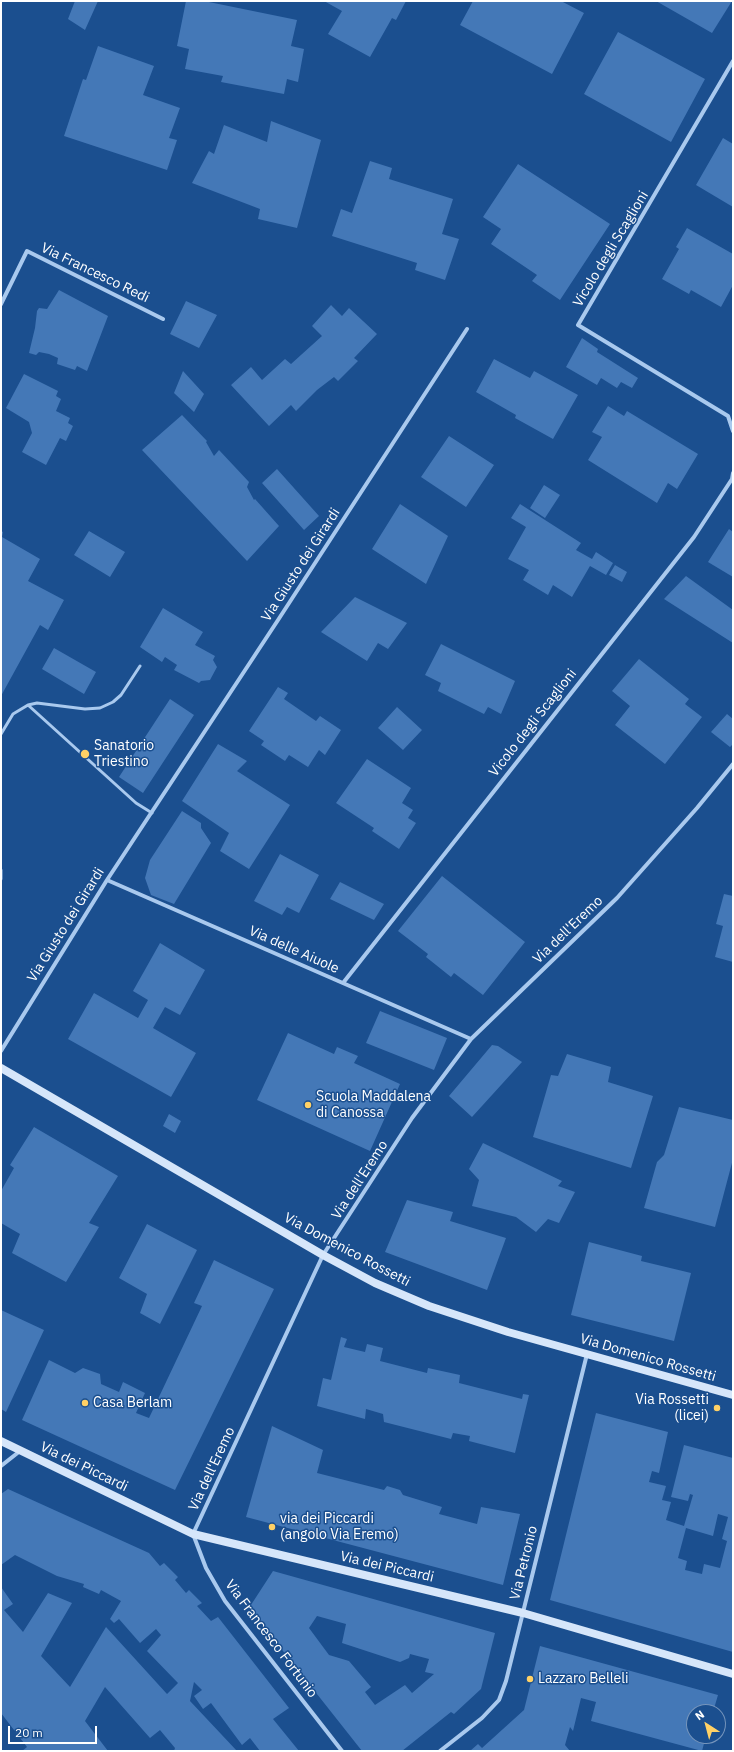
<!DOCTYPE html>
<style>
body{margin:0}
#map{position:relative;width:734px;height:1752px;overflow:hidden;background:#1b4f8f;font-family:"IBM Plex Sans",sans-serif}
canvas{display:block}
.frame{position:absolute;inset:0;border:2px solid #fff;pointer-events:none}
.north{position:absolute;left:686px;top:1704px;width:40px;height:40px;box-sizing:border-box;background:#1b4f8f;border:1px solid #7695bc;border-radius:50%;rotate:324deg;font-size:11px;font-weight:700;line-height:16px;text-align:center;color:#fff}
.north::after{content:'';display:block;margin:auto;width:14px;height:18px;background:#ffd166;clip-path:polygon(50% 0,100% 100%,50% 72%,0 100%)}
.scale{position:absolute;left:8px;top:1726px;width:89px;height:18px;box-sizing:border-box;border:2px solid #fff;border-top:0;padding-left:5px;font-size:12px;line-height:14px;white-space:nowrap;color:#fff;-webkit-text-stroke:3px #1b4f8f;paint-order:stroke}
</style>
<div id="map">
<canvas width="734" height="1752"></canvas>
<div class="frame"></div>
<div class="north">N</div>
<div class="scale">20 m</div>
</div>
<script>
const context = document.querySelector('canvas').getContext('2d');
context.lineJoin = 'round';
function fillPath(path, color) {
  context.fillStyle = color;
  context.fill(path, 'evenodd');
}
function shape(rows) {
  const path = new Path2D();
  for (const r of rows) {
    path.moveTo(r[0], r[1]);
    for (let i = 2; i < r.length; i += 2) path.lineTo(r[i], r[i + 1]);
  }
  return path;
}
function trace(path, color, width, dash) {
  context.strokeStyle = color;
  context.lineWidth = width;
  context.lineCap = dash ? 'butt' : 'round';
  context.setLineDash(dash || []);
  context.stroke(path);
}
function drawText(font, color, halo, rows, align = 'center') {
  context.font = font + ' "IBM Plex Sans",sans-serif';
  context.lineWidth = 3;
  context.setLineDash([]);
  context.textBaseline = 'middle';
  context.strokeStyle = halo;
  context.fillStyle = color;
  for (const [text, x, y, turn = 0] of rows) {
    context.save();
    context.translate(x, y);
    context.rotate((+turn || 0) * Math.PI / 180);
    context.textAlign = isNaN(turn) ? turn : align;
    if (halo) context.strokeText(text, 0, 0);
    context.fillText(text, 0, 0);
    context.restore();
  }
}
fillPath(shape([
 [75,1,98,1,85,30,68,19],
 [186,1,204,1,297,20,291,46,304,49,298,82,287,79,284,94,221,82,223,76,185,69,189,49,177,46],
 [324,1,406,1,396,20,392,18,370,57,328,34,342,11],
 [473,1,561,1,584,13,552,74,460,25],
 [656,1,732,1,712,33],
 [618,32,705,79,671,142,584,94],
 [98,46,154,66,143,95,180,108,169,138,177,140,167,170,64,136,83,79,86,80],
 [271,121,321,140,297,228,258,219,260,209,192,183,209,151,214,154,224,125,267,142],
 [723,138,733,144,733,207,696,185],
 [370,161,392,168,389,179,453,199,442,234,459,239,445,280,415,270,417,263,332,236,341,209,352,213],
 [518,164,610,224,560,300,532,281,537,275,491,244,501,229,483,217],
 [687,228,733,254,733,285,721,307,691,290,689,294,662,279,679,249,676,247],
 [59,290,108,316,87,371,77,366,75,370,57,364,58,358,49,354,39,352,36,355,29,353,35,328,37,311,39,308,47,309],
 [186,301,217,315,199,348,170,334],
 [331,305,342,316,349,308,377,334,354,358,358,361,338,381,334,377,317,390,296,411,291,405,269,426,231,385,251,367,262,380,285,359,291,364,322,336,312,326],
 [582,338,598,349,597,352,638,378,632,388,621,382,617,388,601,378,597,385,566,367],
 [494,359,530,378,534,371,578,395,553,439,515,418,516,415,476,392],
 [183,371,204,394,194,412,174,393],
 [24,374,58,391,56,396,61,399,56,411,70,418,68,423,73,426,66,441,60,438,46,465,22,452,32,433,29,422,6,408],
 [608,406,624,416,627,411,698,454,677,489,668,483,657,503,588,460,602,437,592,432],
 [182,415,207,441,206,442,214,456,219,450,249,482,247,487,254,500,255,499,279,526,247,561,142,450],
 [449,436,494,465,466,507,421,477],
 [277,469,319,516,304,530,262,483],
 [544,485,560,495,545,518,530,508],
 [400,504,448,536,426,584,372,549],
 [520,504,581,543,576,550,592,559,596,552,613,563,606,575,590,566,572,597,553,585,548,595,523,580,529,570,508,559,526,527,511,518],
 [729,529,733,532,733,577,708,562],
 [1,531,3,532,2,537,40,559,28,581,64,600,48,630,40,625,1,696],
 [89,531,125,552,110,577,74,555],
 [615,565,627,572,622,582,609,575],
 [686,576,733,610,733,643,664,599],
 [355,597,407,623,388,649,378,643,367,661,321,632],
 [163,608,203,632,195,645,215,656,213,660,217,667,210,680,201,681,199,683,174,670,177,665,165,657,162,662,140,647],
 [441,644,515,681,501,714,488,707,484,714,438,691,441,683,425,675],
 [54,648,96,672,84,694,42,669],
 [639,659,689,699,685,704,702,717,665,764,615,725,630,706,612,691],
 [278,687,288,693,284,699,316,721,320,716,341,730,325,755,319,750,308,767,289,755,285,761,261,745,264,741,249,731],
 [170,699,194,715,143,793,119,777],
 [397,707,422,730,403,750,378,728],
 [727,714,733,719,733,744,730,747,711,732],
 [218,744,247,761,237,771,290,805,249,869,220,851,229,833,182,801],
 [367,759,411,788,402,803,413,810,408,818,416,823,399,849,372,831,374,828,336,803],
 [182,811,201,823,201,828,211,843,174,904,151,895,145,878,150,860],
 [280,854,319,875,299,913,287,907,282,915,254,901],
 [442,876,525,942,483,995,454,973,451,977,426,957,428,954,398,931],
 [340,882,384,904,374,920,330,899],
 [724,894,733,896,733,962,715,957,723,926,716,924],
 [160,943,205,970,180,1015,165,1007,153,1028,196,1053,171,1097,68,1039,94,993,138,1018,148,1000,133,991],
 [380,1011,447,1038,434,1070,366,1043],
 [288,1033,334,1054,337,1047,358,1056,354,1063,400,1084,370,1151,257,1100],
 [492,1045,498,1046,522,1062,472,1117,449,1096],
 [567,1054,611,1067,608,1082,653,1096,631,1168,533,1137,551,1075,558,1076],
 [679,1107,733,1120,733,1159,715,1227,644,1208,657,1162,664,1155],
 [169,1114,181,1121,175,1133,163,1126],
 [34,1127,118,1176,89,1223,99,1227,66,1282,12,1253,20,1234,1,1223,1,1191,14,1168,10,1165],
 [483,1143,562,1181,558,1186,575,1192,559,1223,548,1219,536,1232,516,1217,472,1206,479,1180,469,1169],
 [407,1200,453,1212,450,1221,506,1238,487,1290,385,1252],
 [147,1224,197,1250,160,1324,140,1313,147,1294,119,1278],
 [589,1242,642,1256,641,1261,691,1273,674,1341,571,1315],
 [214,1260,274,1289,175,1490,22,1420,49,1360,75,1373,83,1368,100,1374,101,1384,119,1392,123,1382,145,1393,136,1413,149,1418,202,1306,194,1303],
 [1,1310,44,1330,6,1412,1,1409],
 [341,1337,347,1339,344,1347,365,1352,367,1344,383,1348,380,1361,427,1373,428,1368,460,1375,459,1383,522,1399,523,1394,529,1395,515,1453,469,1441,470,1436,453,1433,451,1439,384,1422,383,1414,366,1409,365,1419,317,1406,323,1378,331,1380],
 [596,1413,668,1432,659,1473,652,1471,649,1482,666,1486,662,1500,671,1502,666,1520,684,1526,693,1495,690,1494,688,1501,671,1497,684,1445,733,1458,733,1652,550,1600],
 [718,1514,728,1517,722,1539,727,1541,720,1568,704,1564,702,1574,685,1570,687,1561,678,1558,686,1528,713,1536],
 [272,1426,323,1450,317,1473,384,1490,387,1486,400,1490,403,1495,442,1507,439,1514,477,1524,481,1507,520,1514,503,1585,246,1517],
 [8,1489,149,1553,160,1566,164,1563,178,1577,175,1580,186,1593,189,1590,202,1603,197,1606,211,1621,218,1617,289,1708,273,1719,299,1751,260,1751,250,1738,242,1745,211,1703,203,1709,194,1696,202,1690,194,1682,190,1701,237,1751,174,1751,175,1748,160,1730,150,1738,105,1687,85,1721,108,1751,22,1751,27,1747,1,1713,1,1587,13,1604,4,1610,23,1632,48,1593,72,1603,41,1656,70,1687,106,1627,167,1694,178,1683,147,1651,161,1635,156,1629,140,1643,119,1619,114,1623,110,1619,121,1601,101,1590,99,1594,83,1587,84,1584,57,1576,15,1555,1,1565,1,1494],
 [273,1571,495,1633,481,1689,454,1714,451,1712,402,1751,362,1751,249,1608],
 [317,1616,346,1624,342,1643,400,1662,409,1658,410,1654,429,1659,425,1672,434,1674,412,1693,405,1685,375,1705,365,1692,371,1687,349,1661,329,1655,309,1628],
 [540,1646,718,1695,713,1712,694,1712,694,1736,706,1736,702,1751,591,1721,596,1702,581,1698,573,1731,570,1727,565,1745,570,1751,470,1751,478,1744,482,1748,524,1710]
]), '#4478b7');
trace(shape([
 [28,705,136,803,152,813],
 [1,734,13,714,28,705,37,703,85,709,100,708,113,702,121,695,140,666],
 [1,870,1,879]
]), '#a9c9ee', 3);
trace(shape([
 [733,61,578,325,728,416,733,431],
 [1,304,27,251,163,319],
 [107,880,471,1039],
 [343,983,694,537,732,479,733,473],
 [1,1051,107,880,280,617,467,329],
 [1,1466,20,1451],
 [342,1751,225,1601,206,1568,193,1534,323,1255,412,1118,471,1039,617,898,697,808,733,764],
 [440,1751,482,1718,499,1700,506,1681,587,1354]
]), '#a9c9ee', 4);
trace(shape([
 [1,1068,323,1255,375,1283,429,1306,508,1332,733,1395],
 [1,1441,193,1534,523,1613,733,1674]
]), '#d6e6fa', 8);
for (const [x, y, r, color] of [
 [85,754,5,"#ffd166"],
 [308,1105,4,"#ffd166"],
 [85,1403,4,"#ffd166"],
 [717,1408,4,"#ffd166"],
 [272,1527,4,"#ffd166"],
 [530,1679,4,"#ffd166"]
]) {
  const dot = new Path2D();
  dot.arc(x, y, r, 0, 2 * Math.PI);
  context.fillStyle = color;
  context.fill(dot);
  trace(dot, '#1b4f8f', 1.5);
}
drawText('14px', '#fff', '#1b4f8f', [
 ["Vicolo degli Scaglioni",611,249,-59],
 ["Via Francesco Redi",95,273,26],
 ["Via Giusto dei Girardi",301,565,-57],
 ["Vicolo degli Scaglioni",533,723,-52],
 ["Via Giusto dei Girardi",66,925,-58],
 ["Via dell'Eremo",568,930,-44],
 ["Via delle Aiuole",294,950,24],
 ["Via dell'Eremo",360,1180,-57],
 ["Via Domenico Rossetti",347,1250,28],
 ["Via Domenico Rossetti",648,1358,16],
 ["Via dei Piccardi",84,1467,26],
 ["Via dell'Eremo",212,1469,-65],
 ["Via Petronio",524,1563,-76],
 ["Via dei Piccardi",387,1567,13],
 ["Via Francesco Fortunio",271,1639,53]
]);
drawText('14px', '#fff', '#1b4f8f', [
 ["Sanatorio",94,746],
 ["Triestino",94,762],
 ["Scuola Maddalena",316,1097],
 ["di Canossa",316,1113],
 ["Via Rossetti",709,1400,"right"],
 ["(licei)",709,1416,"right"],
 ["Casa Berlam",93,1403],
 ["via dei Piccardi",280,1519],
 ["(angolo Via Eremo)",280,1535],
 ["Lazzaro Belleli",538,1679]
], 'left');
</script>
